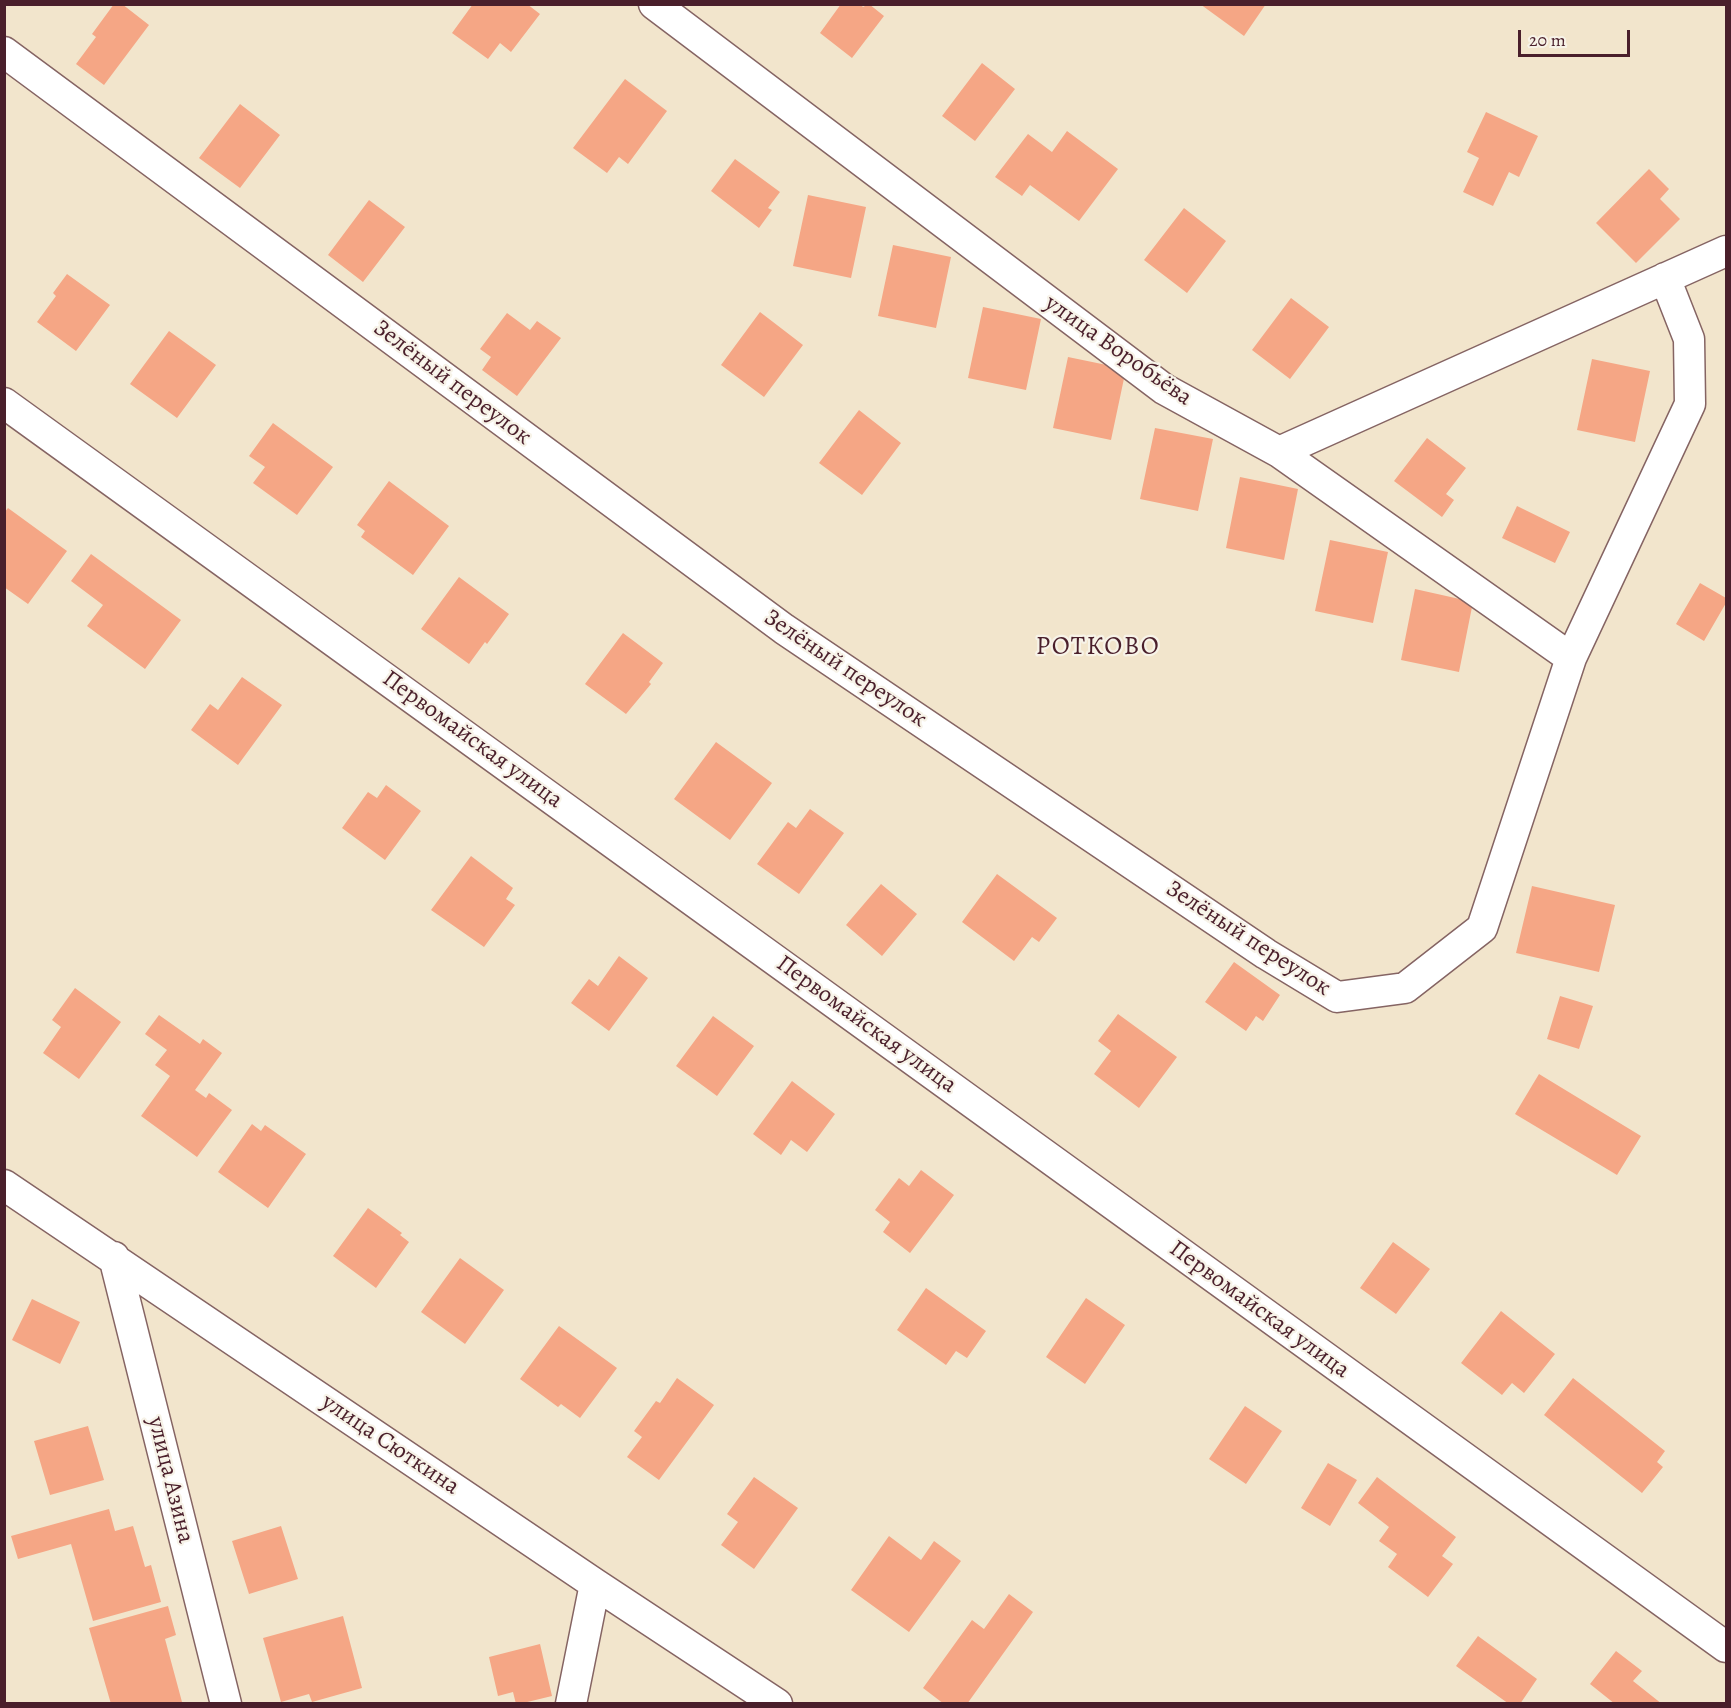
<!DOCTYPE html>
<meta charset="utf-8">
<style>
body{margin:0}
#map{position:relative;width:1731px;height:1708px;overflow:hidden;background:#f2e5cc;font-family:Alegreya,serif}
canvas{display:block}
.frame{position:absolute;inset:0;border:6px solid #4a1f2b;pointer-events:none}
.scale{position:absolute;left:1518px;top:30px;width:112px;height:27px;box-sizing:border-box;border:3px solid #4a1f2b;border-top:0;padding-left:8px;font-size:18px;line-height:21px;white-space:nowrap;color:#4a1f2b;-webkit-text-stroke:4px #f7f3e8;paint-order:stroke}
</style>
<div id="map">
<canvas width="1731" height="1708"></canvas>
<div class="frame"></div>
<div class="scale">20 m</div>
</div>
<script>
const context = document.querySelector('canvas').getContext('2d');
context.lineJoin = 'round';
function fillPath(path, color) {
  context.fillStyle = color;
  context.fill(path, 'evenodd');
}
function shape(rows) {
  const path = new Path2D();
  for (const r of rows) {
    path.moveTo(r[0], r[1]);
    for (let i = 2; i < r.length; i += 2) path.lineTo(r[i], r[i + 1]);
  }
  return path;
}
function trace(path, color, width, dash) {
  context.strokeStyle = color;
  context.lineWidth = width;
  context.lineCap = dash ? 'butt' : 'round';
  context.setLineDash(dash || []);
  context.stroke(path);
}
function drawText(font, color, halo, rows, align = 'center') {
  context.font = font + ' Alegreya,serif';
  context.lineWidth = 4.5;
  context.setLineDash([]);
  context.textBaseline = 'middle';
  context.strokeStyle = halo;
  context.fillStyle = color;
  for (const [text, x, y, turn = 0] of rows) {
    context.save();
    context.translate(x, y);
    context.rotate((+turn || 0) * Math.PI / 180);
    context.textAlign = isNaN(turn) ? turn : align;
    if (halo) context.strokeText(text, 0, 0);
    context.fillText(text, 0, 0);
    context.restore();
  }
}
fillPath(shape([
 [114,4,122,4,149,25,104,85,76,64,96,37,92,34],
 [473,4,527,4,540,14,511,52,500,43,488,59,452,33],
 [841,4,860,4,863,7,869,4,884,16,852,58,820,33],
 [1200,4,1266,4,1244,36],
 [982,63,1015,89,975,141,942,116],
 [625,79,667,111,628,164,619,157,607,173,573,148],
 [240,104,280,135,240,188,199,158],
 [1486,112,1538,136,1519,177,1509,172,1493,206,1463,192,1479,158,1467,152],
 [1067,131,1118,169,1079,221,1030,185,1022,196,995,177,1028,134,1052,152],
 [735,159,780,192,768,208,772,210,759,228,711,191],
 [1649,169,1669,189,1660,199,1680,219,1636,263,1596,223],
 [808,195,866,207,851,278,793,266],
 [369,200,405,227,363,282,328,255],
 [1184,208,1226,241,1187,293,1144,260],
 [893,245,951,257,936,328,878,316],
 [67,274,110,305,76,351,37,322,56,296,53,293],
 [1291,298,1329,327,1290,379,1252,350],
 [983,307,1041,319,1026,390,968,378],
 [760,312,803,345,764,397,721,365],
 [507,313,530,330,537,321,561,338,517,396,482,370,491,357,480,349],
 [169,331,216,365,177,418,130,384],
 [1068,357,1126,369,1111,440,1053,428],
 [1592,359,1650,371,1635,442,1577,430],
 [859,410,901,443,862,495,819,463],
 [273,423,333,467,297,515,253,483,265,467,249,456],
 [1155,428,1213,439,1198,511,1140,499],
 [1427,438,1466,468,1446,494,1454,500,1442,517,1394,481],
 [1240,477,1298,489,1284,560,1226,548],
 [389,481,449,526,413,575,361,537,365,531,357,525],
 [1517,506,1570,532,1555,563,1502,538],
 [8,508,67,551,28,604,4,587,4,513],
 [1330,540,1388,552,1373,623,1315,611],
 [91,554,181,620,145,669,87,626,103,605,71,581],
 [459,577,509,614,487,644,485,642,469,664,421,629],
 [1700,583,1726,598,1726,603,1704,641,1676,624],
 [1415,589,1473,602,1459,672,1401,660],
 [623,633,663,663,649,682,651,684,626,714,585,684],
 [242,677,282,705,238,765,191,730,210,704,218,710],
 [716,742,772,783,730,840,674,799],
 [386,785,421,811,385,860,342,828,368,792,377,798],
 [810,809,844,833,799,894,757,864,788,822,796,828],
 [471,856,513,888,506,899,515,905,484,947,431,910],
 [997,874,1057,918,1039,942,1032,937,1014,961,962,922],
 [881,884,917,914,882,956,846,925],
 [1532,886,1615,905,1599,972,1516,953],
 [619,956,648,978,609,1031,571,1003,589,979,598,986],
 [1234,962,1280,995,1263,1021,1256,1016,1246,1031,1205,1002],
 [75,988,121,1022,79,1079,43,1053,61,1027,52,1020],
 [1560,996,1593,1006,1579,1049,1547,1039],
 [1118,1014,1177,1057,1139,1108,1094,1074,1111,1051,1098,1041],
 [159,1015,200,1044,203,1039,222,1053,195,1090,206,1098,209,1093,232,1110,197,1157,141,1116,170,1076,155,1065,167,1050,145,1034],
 [713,1016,754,1046,717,1096,676,1066],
 [1539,1074,1641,1136,1617,1175,1515,1114],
 [792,1081,835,1114,807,1152,791,1140,781,1155,753,1134],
 [252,1124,261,1131,265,1125,306,1154,268,1208,218,1172],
 [921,1170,954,1195,910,1253,883,1232,890,1222,875,1210,899,1178,909,1186],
 [368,1208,402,1233,400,1235,409,1242,376,1288,333,1256],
 [1393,1242,1430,1269,1396,1314,1360,1288],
 [460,1258,504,1290,465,1344,421,1312],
 [926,1288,986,1331,967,1358,956,1351,946,1365,897,1330],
 [1086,1298,1125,1325,1085,1384,1046,1357],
 [32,1299,80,1322,60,1364,12,1340],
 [1501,1311,1555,1354,1524,1393,1512,1383,1502,1395,1461,1363],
 [559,1326,617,1368,580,1418,561,1404,558,1407,520,1379],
 [677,1378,714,1405,659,1480,627,1457,642,1437,634,1431,656,1401,660,1403],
 [1573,1378,1665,1451,1657,1462,1663,1467,1642,1493,1544,1415],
 [1245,1406,1282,1431,1246,1484,1209,1459],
 [88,1426,104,1480,50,1495,34,1441],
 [1328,1463,1357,1480,1330,1526,1301,1508],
 [754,1477,798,1508,754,1569,721,1545,738,1522,727,1514],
 [1377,1477,1456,1537,1442,1556,1453,1564,1428,1597,1388,1567,1397,1554,1379,1541,1389,1527,1358,1503],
 [109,1509,115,1531,133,1526,145,1567,151,1565,161,1602,93,1621,71,1544,18,1559,11,1536],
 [281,1526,298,1579,249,1594,232,1541],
 [889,1536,921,1560,934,1541,961,1561,909,1632,851,1590],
 [1009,1594,1033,1612,967,1704,944,1704,923,1688,972,1620,984,1629],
 [168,1606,176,1635,165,1639,182,1702,111,1704,89,1628],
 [343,1616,362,1688,312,1702,309,1694,281,1702,263,1638],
 [1478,1636,1537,1679,1520,1704,1509,1704,1456,1666],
 [540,1644,552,1696,519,1704,516,1704,513,1692,498,1696,489,1657],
 [1616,1651,1642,1671,1633,1681,1662,1704,1615,1704,1590,1684]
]), '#f5a685');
const street = shape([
 [654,4,1164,389,1279,452,1726,251],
 [4,52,784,629,1266,954,1337,997,1405,988,1482,928,1571,658,1690,404,1689,339,1665,278],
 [4,403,1726,1647],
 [1279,452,1571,658],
 [4,1185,595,1584,777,1704],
 [114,1257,226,1704],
 [571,1704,595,1584]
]);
trace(street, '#856463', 33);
trace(street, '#fff', 30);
drawText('24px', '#4a1f2b', '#f7f3e8', [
 ["улица Воробьёва",1118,351,35],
 ["Зелёный переулок",452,383,37],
 ["Зелёный переулок",845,669,34],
 ["Первомайская улица",472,740,36],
 ["Зелёный переулок",1248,939,33],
 ["Первомайская улица",866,1025,36],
 ["Первомайская улица",1259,1310,36],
 ["улица Сюткина",390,1445,34],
 ["улица Азина",170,1480,76]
]);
context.letterSpacing = '1.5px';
drawText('26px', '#4a1f2b', '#f7f3e8', [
 ["РОТКОВО",1098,648]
]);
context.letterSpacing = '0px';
</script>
